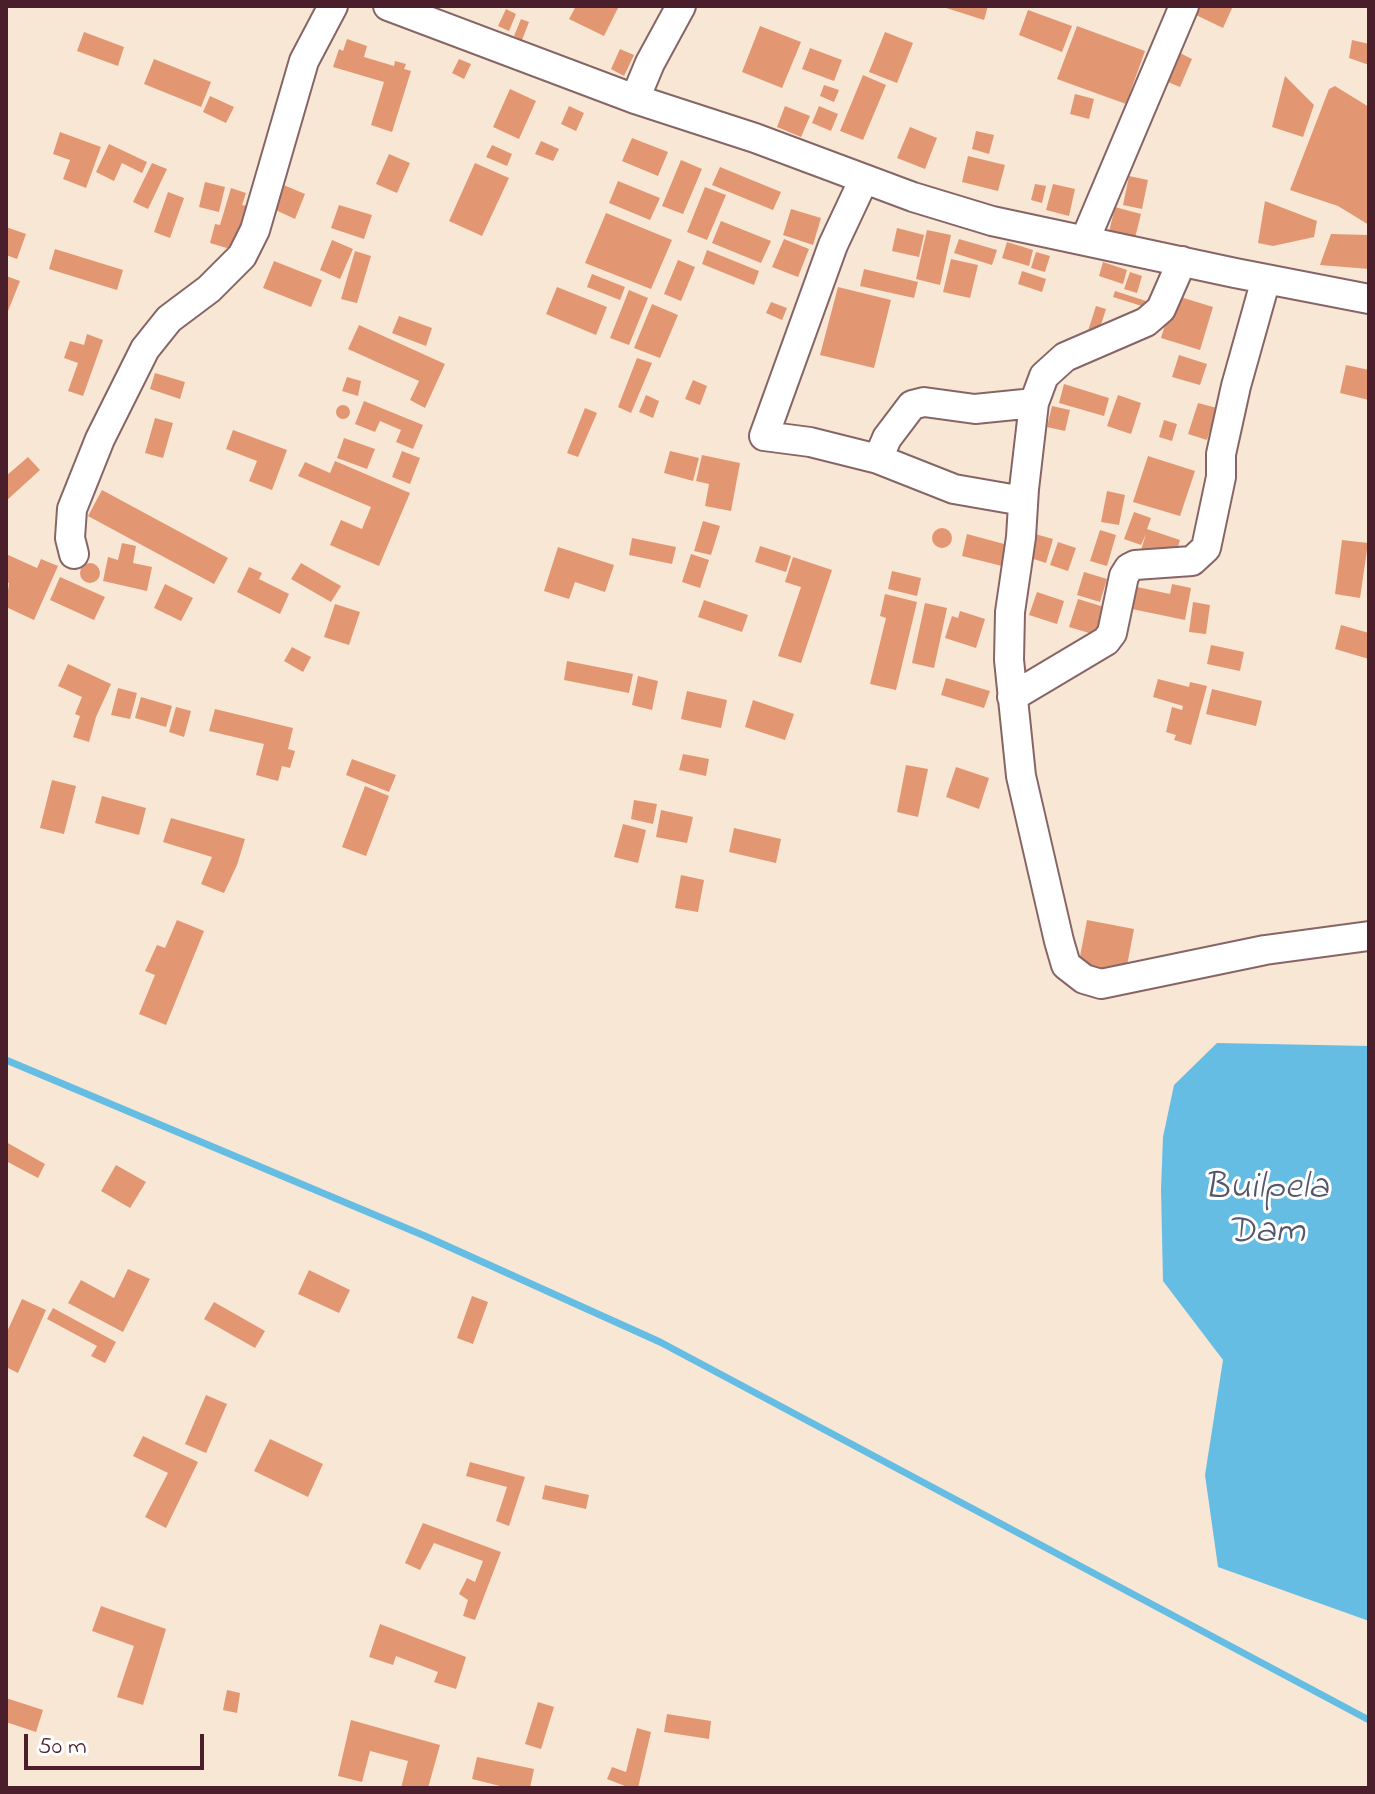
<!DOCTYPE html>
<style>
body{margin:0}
#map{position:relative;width:1375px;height:1794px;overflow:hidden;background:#f8e7d4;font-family:"Indie Flower",sans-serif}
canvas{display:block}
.frame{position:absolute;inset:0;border:8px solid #4a1f2b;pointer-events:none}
.scale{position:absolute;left:24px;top:1734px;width:180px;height:36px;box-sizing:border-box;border:4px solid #4a1f2b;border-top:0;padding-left:10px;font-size:24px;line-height:28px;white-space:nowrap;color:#4a1f2b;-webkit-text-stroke:6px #fff;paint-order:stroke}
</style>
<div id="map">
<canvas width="1375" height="1794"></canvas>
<div class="frame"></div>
<div class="scale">50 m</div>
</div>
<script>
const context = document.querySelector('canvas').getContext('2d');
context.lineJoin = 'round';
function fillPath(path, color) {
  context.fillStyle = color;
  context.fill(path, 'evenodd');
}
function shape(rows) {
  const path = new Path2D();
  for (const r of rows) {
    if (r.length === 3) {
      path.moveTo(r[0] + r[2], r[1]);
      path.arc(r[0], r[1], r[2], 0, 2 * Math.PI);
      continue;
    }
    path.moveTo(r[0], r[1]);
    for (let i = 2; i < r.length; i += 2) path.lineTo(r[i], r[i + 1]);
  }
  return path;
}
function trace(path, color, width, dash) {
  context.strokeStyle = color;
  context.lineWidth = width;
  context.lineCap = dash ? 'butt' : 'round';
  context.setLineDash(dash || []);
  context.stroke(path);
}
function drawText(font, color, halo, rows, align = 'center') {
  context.font = font + ' "Indie Flower",sans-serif';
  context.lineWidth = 6;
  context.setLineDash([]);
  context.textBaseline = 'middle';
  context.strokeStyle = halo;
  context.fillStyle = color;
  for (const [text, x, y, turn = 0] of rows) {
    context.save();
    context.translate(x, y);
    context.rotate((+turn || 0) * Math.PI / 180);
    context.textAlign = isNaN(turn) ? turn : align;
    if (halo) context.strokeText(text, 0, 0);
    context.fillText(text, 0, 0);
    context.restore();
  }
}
fillPath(shape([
 [1217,1043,1369,1046,1369,1621,1218,1567,1205,1475,1223,1360,1163,1281,1161,1189,1163,1137,1174,1085]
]), '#66bde3');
trace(shape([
 [6,1060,425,1236,660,1342,1369,1720]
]), '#66bde3', 7);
fillPath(shape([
 [576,6,619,6,604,36,569,19],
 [940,6,988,6,984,20],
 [1200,6,1233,6,1223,28,1196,15],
 [506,9,516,14,509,31,498,26],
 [1028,10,1072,26,1062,52,1019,35],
 [521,19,529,22,522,40,514,36],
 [760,26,801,42,782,88,742,72],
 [1077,26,1145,51,1126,104,1057,79],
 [84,32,124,47,118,66,77,51],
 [885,32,913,43,897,83,869,72],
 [347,39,367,46,364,57,394,66,395,61,406,64,404,69,411,71,392,132,371,125,384,82,333,67,339,49,343,51],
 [1352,40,1369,44,1369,65,1349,58],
 [810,48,842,60,834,81,802,69],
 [620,49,634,55,624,76,611,69],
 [1176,51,1192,59,1180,87,1163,80],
 [154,59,211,82,201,107,144,84],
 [459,59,471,64,464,79,452,73],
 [863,75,886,85,863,140,840,131],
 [1285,76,1314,105,1303,137,1272,127],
 [824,85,839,90,834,102,820,96],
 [1335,86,1369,107,1369,225,1338,206,1290,190,1329,89],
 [510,89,536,101,519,139,493,127],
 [1075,94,1094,99,1089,119,1070,114],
 [210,96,234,107,226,123,203,112],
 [569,106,584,113,576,131,561,124],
 [785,106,810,116,801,137,777,127],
 [819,106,838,114,831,131,812,123],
 [910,127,937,138,925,169,897,158],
 [976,131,994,135,989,154,972,149],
 [60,132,101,147,86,188,63,179,70,160,53,154],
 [632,138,668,152,658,176,622,161],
 [541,141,559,149,553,161,535,154],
 [109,144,147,162,142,173,122,163,114,181,96,172],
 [492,145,512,154,507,166,486,157],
 [389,154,410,163,397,193,376,184],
 [968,156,1005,165,998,191,962,182],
 [681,160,702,169,683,214,662,206],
 [152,163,167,169,148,209,133,202],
 [475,163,509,178,482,236,449,221],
 [720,167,781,192,773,210,712,185],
 [1129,176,1148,180,1142,209,1123,205],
 [618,181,660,198,650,220,609,203],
 [205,182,225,187,219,212,199,207],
 [279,183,305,194,295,219,269,207],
 [1035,184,1046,186,1042,203,1031,200],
 [1053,184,1075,189,1069,216,1046,210],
 [705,187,726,195,707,240,687,232],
 [231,188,246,193,242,205,252,207,240,252,210,243,215,224,220,225],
 [168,192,184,198,170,238,154,232],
 [1265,201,1317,221,1314,237,1273,246,1258,243],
 [339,205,372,215,364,239,331,228],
 [1115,207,1141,214,1135,238,1109,232],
 [791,209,821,218,813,245,783,235],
 [606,213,672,240,651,289,585,263],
 [721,221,771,241,761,263,712,243],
 [6,227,26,234,17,259,6,255],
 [897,228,924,235,919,257,892,251],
 [927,230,951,235,940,285,916,279],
 [1331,234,1369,235,1369,269,1320,265],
 [784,239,809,249,798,277,772,267],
 [959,239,997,250,992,265,954,253],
 [332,240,353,249,340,279,320,270],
 [1007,242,1033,250,1029,266,1002,258],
 [55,249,123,270,117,290,49,269],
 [707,250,759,271,754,285,702,264],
 [355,251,371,256,357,303,341,299],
 [1036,252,1050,256,1045,272,1031,268],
 [951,259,978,265,970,298,943,292],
 [678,260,695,267,681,301,664,294],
 [274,261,322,280,311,307,263,288],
 [1103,262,1127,270,1123,284,1099,276],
 [864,269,918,282,914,298,860,286],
 [1022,271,1046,279,1042,292,1018,284],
 [1130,272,1142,276,1137,293,1124,289],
 [592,274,625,287,620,300,587,287],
 [6,276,20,281,6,316],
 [557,287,607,307,596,335,546,314],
 [838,287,891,300,874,368,820,355],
 [629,290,648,298,629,345,610,338],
 [1115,291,1146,301,1145,307,1113,297],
 [1174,295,1213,307,1200,350,1161,338],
 [771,302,787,308,782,320,766,313],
 [652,304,678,315,660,358,634,348],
 [1096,306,1106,309,1098,334,1088,331],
 [399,316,432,328,426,346,392,333],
 [359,325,445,364,425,408,410,400,419,381,348,349],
 [87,334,103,340,83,396,68,391,78,363,64,358,70,341,84,345],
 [1179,355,1207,364,1200,385,1172,377],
 [637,358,652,363,631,413,618,407],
 [1346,365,1369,370,1369,400,1340,393],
 [155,373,185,382,180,399,150,389],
 [347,377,361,381,358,396,342,391],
 [693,380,707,386,700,405,685,399],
 [1064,384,1109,398,1104,416,1059,403],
 [646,395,659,401,653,418,639,412],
 [1118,395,1141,403,1131,434,1107,426],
 [364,401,423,425,413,449,396,442,401,430,380,421,375,432,355,424],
 [1198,403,1217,408,1207,440,1188,434],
 [343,412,7],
 [1052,406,1070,410,1065,431,1047,427],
 [585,408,597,413,578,457,567,453],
 [155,418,173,423,163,458,145,453],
 [1164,420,1177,424,1172,441,1159,437],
 [233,430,287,450,272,490,249,481,257,461,226,449],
 [344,438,375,449,367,469,337,458],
 [402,451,420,458,410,484,392,477],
 [670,451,699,458,693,481,664,473],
 [702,455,740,463,731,511,705,506,709,484,696,481],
 [1148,456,1195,471,1180,516,1133,502],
 [28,457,40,470,6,501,6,476],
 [335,461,410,493,379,566,330,545,341,520,362,529,371,507,298,476,305,462,330,473],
 [102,490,228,558,214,584,88,516],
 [1107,491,1125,495,1119,525,1101,522],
 [1134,512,1151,518,1147,529,1180,540,1174,560,1141,550,1146,534,1141,545,1124,539],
 [703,521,720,526,711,555,694,551],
 [942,538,10],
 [1100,530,1116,535,1107,566,1090,561],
 [1028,532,1053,539,1046,563,1021,555],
 [967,534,1008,545,1002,566,962,556],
 [632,538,676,547,672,564,629,555],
 [1342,540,1368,543,1360,598,1335,594],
 [1058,542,1076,548,1068,571,1050,565],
 [122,543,136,546,133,563,152,567,147,591,103,581,108,557,118,560],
 [760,546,791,556,786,572,755,562],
 [558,547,614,565,605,592,575,582,569,599,544,591],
 [6,554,37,568,41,559,58,566,34,620,6,607,9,583,6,582],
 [691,554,709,560,700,588,682,582],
 [793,557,832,570,801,663,778,656,801,587,785,582],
 [90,573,10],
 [301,563,341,586,331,602,291,579],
 [249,567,262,573,259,579,289,594,280,614,237,592],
 [892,571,921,578,917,596,888,589],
 [1084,572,1107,579,1100,602,1077,595],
 [60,577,105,597,94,620,50,600],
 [165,584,193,598,181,621,154,608],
 [1172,584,1191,588,1185,620,1132,609,1137,587,1170,594],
 [1037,592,1064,601,1057,624,1029,615],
 [885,594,917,602,896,690,870,684,886,618,880,616],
 [1078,599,1104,607,1096,635,1069,627],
 [704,600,748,615,742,632,698,617],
 [1193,602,1210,605,1206,634,1189,632],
 [925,603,947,608,934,668,912,663],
 [335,604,360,612,349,645,324,637],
 [960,611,985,619,976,648,945,638,952,616,958,618],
 [1341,625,1369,633,1369,659,1335,649],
 [1211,645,1244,652,1240,671,1207,664],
 [292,647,311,657,303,672,284,661],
 [567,661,633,674,629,693,564,680],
 [68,664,111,684,96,717,89,742,73,737,80,716,75,714,82,697,58,686],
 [638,676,658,681,652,710,632,705],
 [946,678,990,691,984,708,941,695],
 [1158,679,1189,687,1190,682,1207,686,1191,745,1174,740,1176,735,1166,732,1172,707,1182,710,1183,706,1153,697],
 [118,688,137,693,130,719,111,715],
 [1212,689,1262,701,1256,726,1206,714],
 [687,691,727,700,721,728,681,719],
 [141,697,172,706,166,727,135,718],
 [753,700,794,714,785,740,745,727],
 [176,707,191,711,184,737,169,732],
 [215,709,293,728,288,749,295,751,290,768,282,766,278,781,256,775,264,744,209,731],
 [683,754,709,759,706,776,679,770],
 [352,759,396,775,389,792,346,775],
 [906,765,928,769,918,817,897,812],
 [956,767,989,778,979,809,946,797],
 [52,780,76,786,64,834,40,828],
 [365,786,389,796,366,856,342,847],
 [102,796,146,808,139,835,95,823],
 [634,800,657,804,653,824,631,819],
 [661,810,693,817,687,843,656,837],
 [171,818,245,839,237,865,224,893,201,884,212,857,163,842],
 [623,824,646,830,638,863,614,857],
 [734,828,781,839,776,863,729,852],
 [681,875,704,880,698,912,675,908],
 [177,920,204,931,166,1025,139,1014,155,975,145,971,157,945,165,948],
 [1087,920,1134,929,1125,976,1078,967],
 [6,1142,45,1164,38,1178,6,1161],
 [116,1165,146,1182,130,1208,101,1191],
 [128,1269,150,1279,123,1332,68,1303,81,1280,114,1298],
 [309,1270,350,1290,339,1313,298,1294],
 [472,1296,488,1302,473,1344,457,1338],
 [22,1299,46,1310,18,1373,6,1367,6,1334],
 [214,1302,265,1331,255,1348,204,1319],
 [53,1308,116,1342,105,1363,91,1356,97,1346,47,1319],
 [206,1395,227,1404,206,1453,185,1444],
 [143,1436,198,1462,166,1528,145,1517,168,1473,133,1456],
 [270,1439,323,1464,308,1497,254,1471],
 [470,1462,525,1477,509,1526,496,1521,507,1487,466,1476],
 [545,1485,589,1495,586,1509,542,1499],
 [423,1523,501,1552,475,1620,463,1616,468,1600,459,1594,467,1578,475,1582,483,1561,434,1543,420,1570,405,1563],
 [101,1606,166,1629,143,1705,117,1697,134,1646,92,1631],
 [380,1624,466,1657,456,1689,434,1682,438,1672,396,1656,393,1665,369,1657],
 [227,1690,240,1693,237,1713,223,1710],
 [6,1698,43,1710,36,1732,6,1722],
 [538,1702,554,1707,541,1749,525,1744],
 [667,1714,711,1721,709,1739,664,1732],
 [351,1720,440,1745,428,1788,401,1788,408,1761,370,1751,362,1782,338,1776],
 [637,1728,651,1732,638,1788,630,1788,607,1779,612,1767,626,1772],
 [477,1757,534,1769,530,1788,508,1788,472,1779]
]), '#e29772');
const street = shape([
 [388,6,635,99,755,138,913,197,992,221,1235,273,1369,299],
 [635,99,650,63,681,6],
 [864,179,833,245,764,436,810,442,878,459,954,489,1023,501],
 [1085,240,1184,6],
 [1182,261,1161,309,1146,322,1065,357,1044,376,1034,403,1024,489,1021,537,1010,612,1009,660,1021,776,1059,941,1066,965,1084,979,1101,984,1265,950,1369,936],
 [878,459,887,438,912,405,924,402,975,409,1034,403],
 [74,554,70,538,72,509,100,439,145,349,169,319,209,289,242,256,255,230,304,61,333,6],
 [1012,697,1106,641,1112,633,1124,576,1129,568,1135,565,1192,561,1206,548,1221,477,1221,454,1236,386,1266,279]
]);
trace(street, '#876566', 32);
trace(street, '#fff', 28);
drawText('italic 38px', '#54566b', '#fff', [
 ["Builpela",1266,1191],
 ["Dam",1266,1235]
]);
</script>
